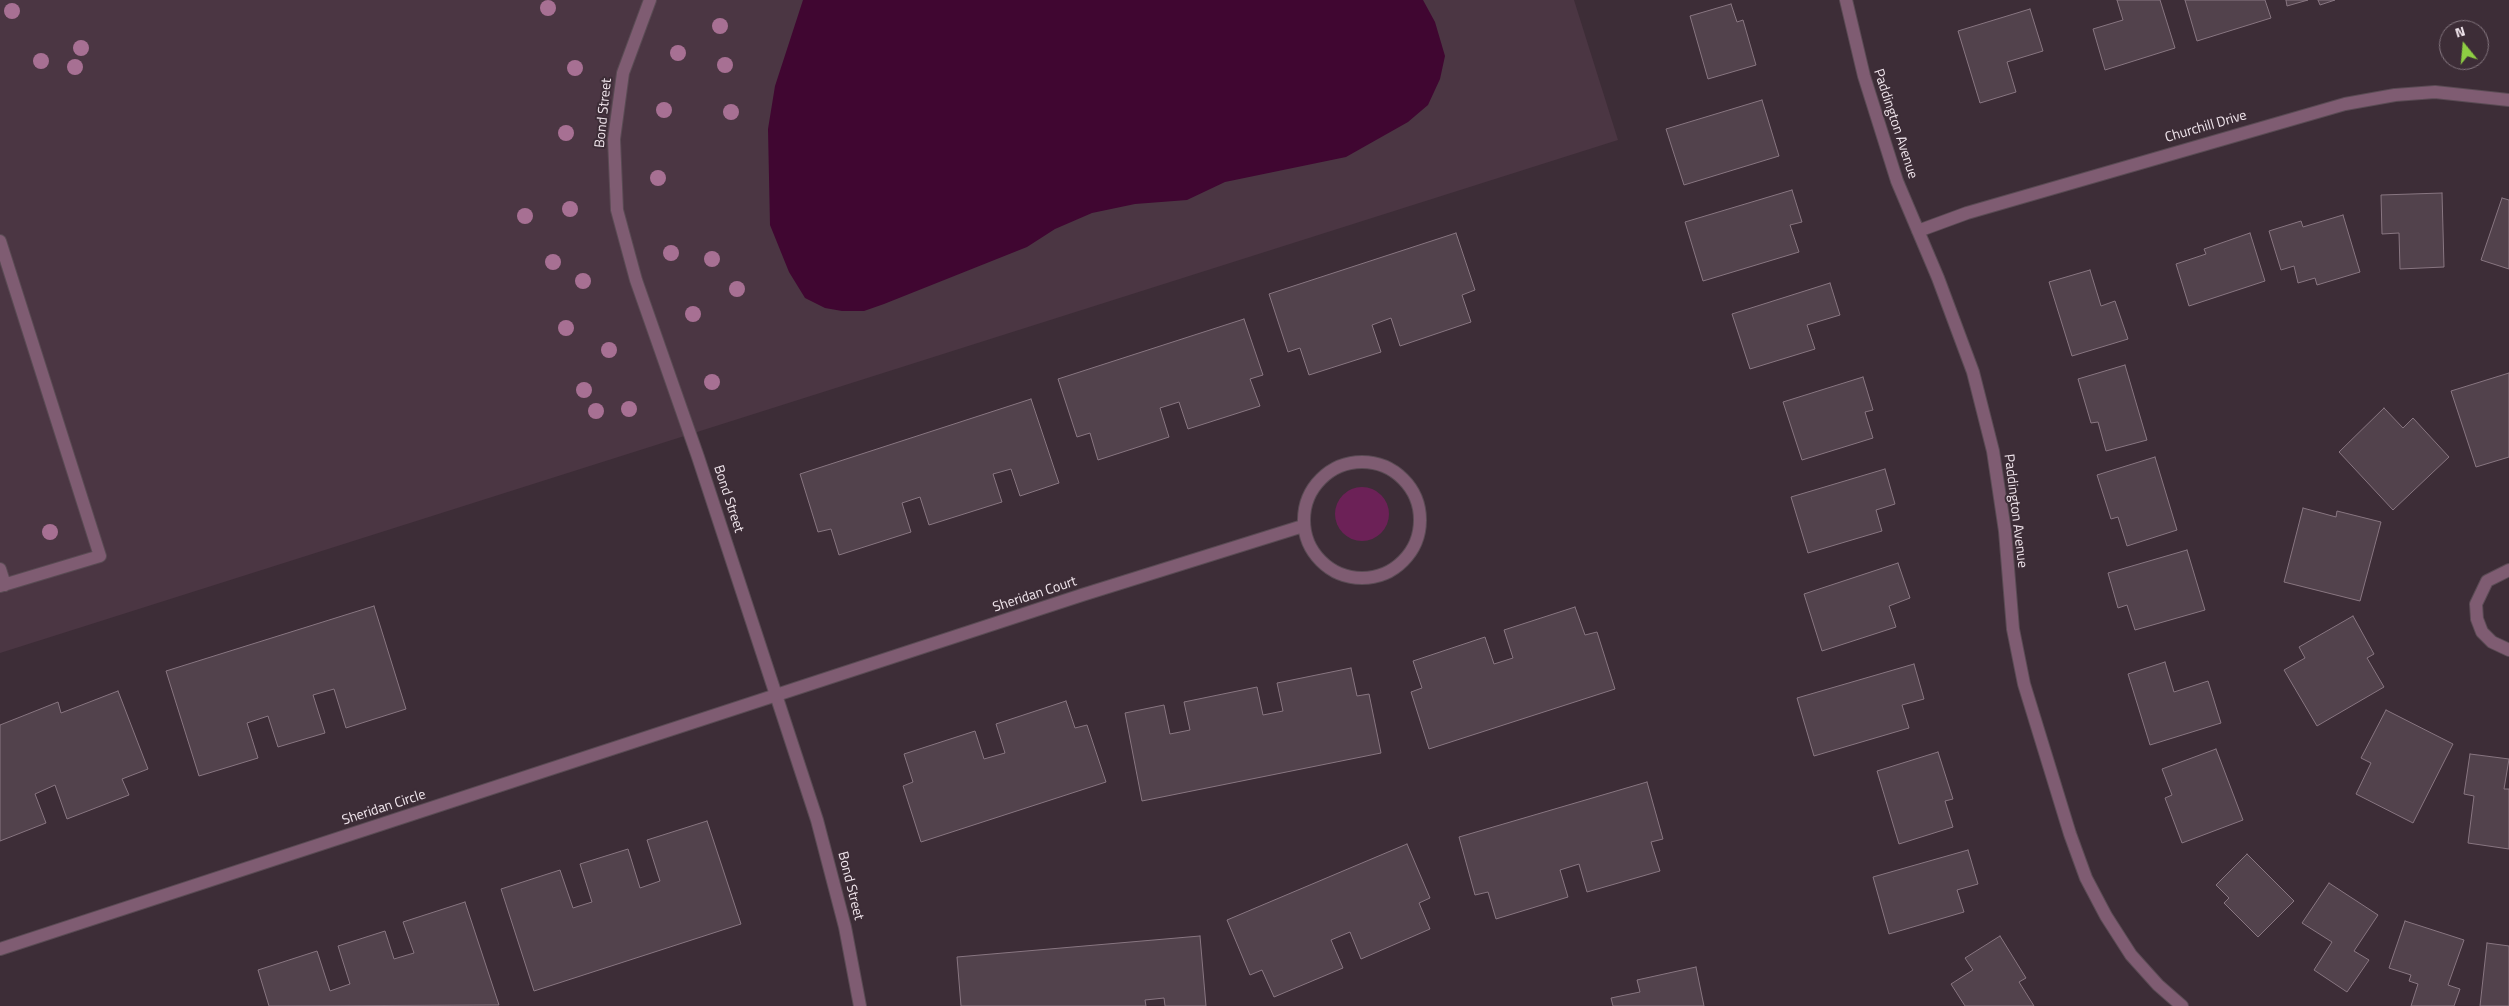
<!DOCTYPE html>
<style>
body{margin:0}
#map{position:relative;width:2509px;height:1006px;overflow:hidden;background:#3d2d37;font-family:"Titillium Web",sans-serif}
canvas{display:block}
.north{position:absolute;left:2439px;top:20px;width:50px;height:50px;box-sizing:border-box;background:#3d2d37;border:1px solid #857780;border-radius:50%;rotate:343deg;font-size:14px;font-weight:700;line-height:20px;text-align:center;color:#f2e7ee}
.north::after{content:'';display:block;margin:auto;width:18px;height:22px;background:#8ece43;clip-path:polygon(50% 0,100% 100%,50% 72%,0 100%)}
</style>
<div id="map">
<canvas width="2509" height="1006"></canvas>
<div class="north">N</div>
</div>
<script>
const context = document.querySelector('canvas').getContext('2d');
context.lineJoin = 'round';
function fillPath(path, color) {
  context.fillStyle = color;
  context.fill(path, 'evenodd');
}
function shape(rows) {
  const path = new Path2D();
  for (const r of rows) {
    if (r.length === 3) {
      path.moveTo(r[0] + r[2], r[1]);
      path.arc(r[0], r[1], r[2], 0, 2 * Math.PI);
      continue;
    }
    path.moveTo(r[0], r[1]);
    for (let i = 2; i < r.length; i += 2) path.lineTo(r[i], r[i + 1]);
  }
  return path;
}
function trace(path, color, width, dash) {
  context.strokeStyle = color;
  context.lineWidth = width;
  context.lineCap = dash ? 'butt' : 'round';
  context.setLineDash(dash || []);
  context.stroke(path);
}
function drawText(font, color, halo, rows, align = 'center') {
  context.font = font + ' "Titillium Web",sans-serif';
  context.lineWidth = 4;
  context.setLineDash([]);
  context.textBaseline = 'middle';
  context.strokeStyle = halo;
  context.fillStyle = color;
  for (const [text, x, y, turn = 0] of rows) {
    context.save();
    context.translate(x, y);
    context.rotate((+turn || 0) * Math.PI / 180);
    context.textAlign = isNaN(turn) ? turn : align;
    if (halo) context.strokeText(text, 0, 0);
    context.fillText(text, 0, 0);
    context.restore();
  }
}
fillPath(shape([
 [0,0,1574,0,1618,140,0,653]
]), '#4b3643');
fillPath(shape([
 [1362,514,27]
]), '#6c2157');
fillPath(shape([
 [803,0,1423,0,1435,22,1445,56,1440,79,1428,105,1408,122,1346,157,1225,182,1187,200,1135,204,1092,213,1055,229,1027,247,884,304,864,311,842,311,825,308,805,298,789,272,770,225,768,129,775,86]
]), '#400631');
const building = shape([
 [2117,0,2160,0,2175,48,2105,70,2093,29,2123,20,2117,0],
 [2185,0,2265,0,2271,18,2197,41,2185,0],
 [2286,0,2308,0,2287,6,2286,0],
 [2318,0,2335,0,2320,5,2318,0],
 [1731,4,1737,22,1743,20,1756,65,1708,79,1690,16,1731,4],
 [2030,9,2043,51,2007,62,2016,92,1980,103,1958,31,2030,9],
 [1762,100,1779,156,1684,185,1666,129,1762,100],
 [1792,190,1802,222,1790,225,1799,252,1703,281,1685,222,1792,190],
 [2442,193,2444,267,2400,269,2399,233,2382,234,2381,195,2442,193],
 [2502,198,2509,200,2509,269,2481,260,2502,198],
 [2343,215,2360,272,2317,285,2315,278,2298,283,2294,266,2281,270,2269,231,2301,221,2303,227,2343,215],
 [1456,233,1475,290,1462,295,1471,322,1400,346,1391,318,1372,325,1381,352,1309,375,1300,348,1288,352,1269,294,1456,233],
 [2250,233,2265,281,2189,306,2176,264,2206,254,2204,249,2250,233],
 [2090,270,2101,306,2115,301,2128,339,2072,356,2049,282,2090,270],
 [1830,283,1840,315,1807,325,1815,349,1750,369,1732,314,1830,283],
 [1244,319,1263,375,1250,379,1260,406,1188,429,1179,402,1160,408,1169,437,1098,460,1090,433,1077,437,1058,379,1244,319],
 [2125,365,2147,440,2106,451,2098,422,2091,423,2078,379,2125,365],
 [2509,373,2509,457,2476,467,2451,391,2509,373],
 [1863,377,1873,410,1865,412,1873,438,1802,460,1783,402,1863,377],
 [1031,399,1059,483,1020,496,1011,469,993,474,1002,502,929,525,920,497,902,503,911,532,839,555,831,529,818,532,800,474,1031,399],
 [2384,408,2403,428,2413,418,2449,457,2393,510,2339,452,2384,408],
 [2155,457,2177,530,2127,546,2118,517,2111,519,2097,475,2155,457],
 [1885,469,1895,504,1876,510,1882,531,1808,553,1791,497,1885,469],
 [2303,508,2336,517,2337,511,2381,522,2360,601,2284,582,2303,508],
 [2187,550,2205,610,2135,630,2127,605,2118,608,2108,573,2187,550],
 [1898,563,1910,598,1889,606,1896,627,1822,651,1804,594,1898,563],
 [374,606,406,709,346,728,334,689,313,695,325,733,278,747,268,716,247,723,258,758,199,776,166,671,374,606],
 [1575,607,1585,635,1597,632,1615,689,1429,749,1411,692,1422,688,1413,661,1485,637,1494,664,1513,658,1504,630,1575,607],
 [2353,616,2374,654,2367,658,2384,687,2317,726,2284,670,2305,658,2299,647,2353,616],
 [2165,662,2174,692,2208,681,2221,723,2150,745,2128,674,2165,662],
 [1914,664,1924,699,1902,705,1909,728,1814,756,1797,698,1914,664],
 [1351,668,1357,696,1369,694,1381,753,1142,801,1125,713,1164,705,1170,734,1190,730,1184,702,1257,687,1263,715,1283,711,1277,683,1351,668],
 [118,691,148,769,122,779,129,795,67,819,55,785,35,794,46,823,0,841,0,725,58,702,61,713,118,691],
 [1066,701,1075,728,1087,725,1106,782,921,842,903,786,913,782,904,754,975,731,984,759,1005,753,996,724,1066,701],
 [2386,710,2453,744,2413,823,2356,794,2371,763,2361,758,2386,710],
 [2216,749,2243,820,2182,843,2165,798,2172,795,2162,769,2216,749],
 [1938,752,1953,799,1945,801,1953,827,1899,844,1877,771,1938,752],
 [2470,754,2509,759,2504,789,2509,789,2509,849,2468,843,2474,796,2464,794,2470,754],
 [1647,782,1663,839,1651,842,1660,871,1587,892,1579,864,1560,870,1568,897,1496,919,1488,892,1475,895,1459,837,1647,782],
 [707,821,741,924,534,991,501,889,560,870,573,908,592,902,580,864,628,849,640,888,660,881,647,840,707,821],
 [1407,844,1430,898,1419,903,1430,929,1361,959,1350,932,1331,940,1343,968,1274,997,1262,970,1250,975,1227,920,1407,844],
 [1968,850,1978,884,1957,890,1964,912,1889,934,1873,877,1968,850],
 [2247,854,2294,901,2258,937,2224,903,2229,898,2216,885,2247,854],
 [2329,883,2378,915,2354,951,2369,960,2347,992,2314,970,2332,942,2302,923,2329,883],
 [465,902,499,1005,269,1006,258,970,317,951,330,991,350,984,338,946,385,931,394,959,414,953,403,922,465,902],
 [2405,921,2464,940,2448,985,2460,989,2454,1006,2411,1006,2418,984,2409,981,2411,975,2389,968,2405,921],
 [1200,936,1206,1006,1165,1006,1164,998,1145,1000,1146,1006,961,1006,957,957,1200,936],
 [2000,936,2026,978,2019,982,2034,1006,1965,1006,1951,984,1973,970,1965,958,2000,936],
 [2487,943,2509,946,2509,1006,2480,1006,2487,943],
 [1696,967,1704,1006,1613,1006,1611,998,1640,992,1637,980,1696,967]
]);
fillPath(building, '#52424c');
trace(building, '#887681', 1);
const lane = shape([
 [0,241,100,556,0,586],
 [0,569,5,585]
]);
const street = shape([
 [650,0,623,73,614,139,617,210,636,280,698,457,817,820,845,927,860,1006],
 [1846,0,1864,76,1897,181,1938,278,1973,372,1993,451,2005,531,2013,629,2024,684,2070,834,2086,878,2106,916,2131,955,2158,985,2182,1006],
 [1918,231,1967,213,2345,104,2395,95,2435,92,2509,100],
 [1362,520,58],
 [2509,570,2487,581,2476,604,2477,619,2482,632,2492,642,2509,650],
 [0,949,1082,595,1303,526]
]);
trace(lane, '#5a4b54', 14);
trace(street, '#5a4b54', 14);
trace(lane, '#7f5c72', 12);
trace(street, '#7f5c72', 12);
context.fillStyle = '#a77093';
for (const [x, y] of [
 [548,8],
 [12,11],
 [720,26],
 [81,48],
 [678,53],
 [41,61],
 [725,65],
 [75,67],
 [575,68],
 [664,110],
 [731,112],
 [566,133],
 [658,178],
 [570,209],
 [525,216],
 [671,253],
 [712,259],
 [553,262],
 [583,281],
 [737,289],
 [693,314],
 [566,328],
 [609,350],
 [712,382],
 [584,390],
 [629,409],
 [596,411],
 [50,532]
]) {
  context.beginPath();
  context.arc(x, y, 8, 0, 2 * Math.PI);
  context.fill();
}
drawText('14px', '#f2e7ee', '#3d2d37', [
 ["Bond Street",604,113,-84],
 ["Paddington Avenue",1895,124,72],
 ["Churchill Drive",2206,127,-16],
 ["Bond Street",728,499,72],
 ["Paddington Avenue",2015,511,83],
 ["Sheridan Court",1035,595,-18],
 ["Sheridan Circle",384,808,-18],
 ["Bond Street",850,886,76]
]);
</script>
